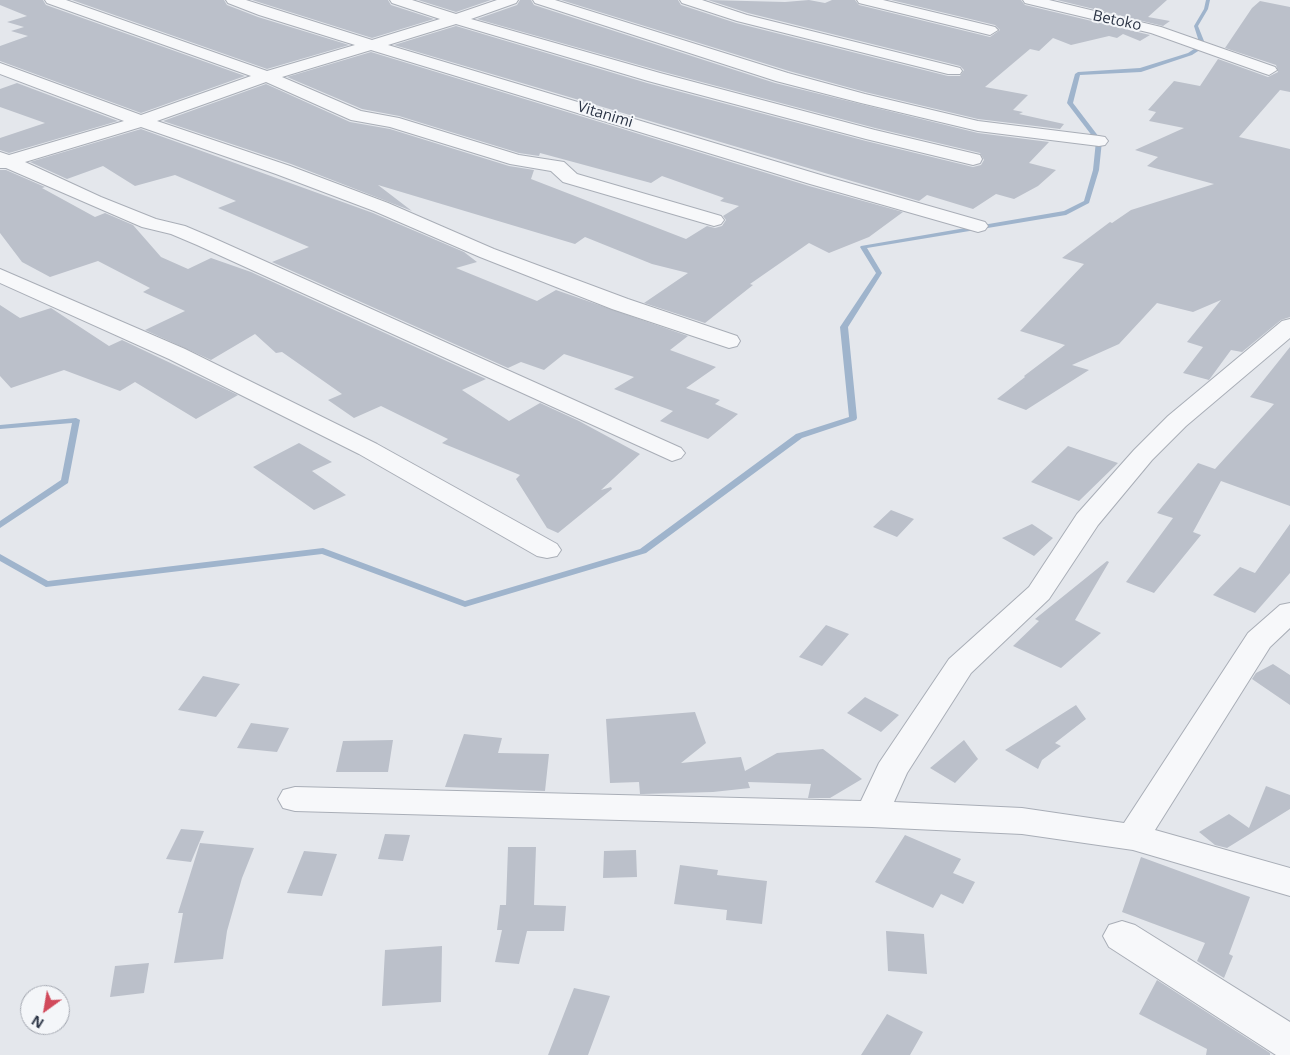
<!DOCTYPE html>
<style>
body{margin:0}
#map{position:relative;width:1290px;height:1055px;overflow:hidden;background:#e4e7ec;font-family:"Open Sans",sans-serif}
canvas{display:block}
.north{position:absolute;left:20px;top:985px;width:50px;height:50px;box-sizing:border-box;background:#f4f6f9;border:1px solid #a4a8b1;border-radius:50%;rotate:212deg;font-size:14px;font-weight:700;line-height:20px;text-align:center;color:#2b3445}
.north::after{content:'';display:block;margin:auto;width:18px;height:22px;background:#d1495b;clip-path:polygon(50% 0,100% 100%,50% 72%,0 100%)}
</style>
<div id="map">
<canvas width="1290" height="1055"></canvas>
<div class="north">N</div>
</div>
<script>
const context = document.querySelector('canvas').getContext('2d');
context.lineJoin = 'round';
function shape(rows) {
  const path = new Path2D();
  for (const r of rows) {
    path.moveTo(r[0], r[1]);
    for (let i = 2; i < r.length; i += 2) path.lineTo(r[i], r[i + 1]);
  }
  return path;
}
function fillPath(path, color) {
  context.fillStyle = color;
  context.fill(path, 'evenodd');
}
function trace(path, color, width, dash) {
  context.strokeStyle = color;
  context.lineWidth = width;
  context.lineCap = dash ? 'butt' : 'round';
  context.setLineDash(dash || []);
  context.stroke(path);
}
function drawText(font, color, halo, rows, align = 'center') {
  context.font = font + ' "Open Sans",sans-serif';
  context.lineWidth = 4;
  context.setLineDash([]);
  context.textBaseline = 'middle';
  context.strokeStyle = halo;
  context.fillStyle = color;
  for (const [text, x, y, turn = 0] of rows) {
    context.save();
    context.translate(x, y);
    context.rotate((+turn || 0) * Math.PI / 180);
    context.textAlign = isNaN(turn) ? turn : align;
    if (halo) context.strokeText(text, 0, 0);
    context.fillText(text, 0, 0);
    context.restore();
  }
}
fillPath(shape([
 [1206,0,1210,0,1208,9,1198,26,1206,46,1192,55,1141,72,1080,75,1073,103,1102,141,1099,170,1089,203,1066,215,867,248,882,273,848,327,857,418,856,420,802,438,646,553,465,607,322,554,46,587,0,561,0,554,48,581,323,548,465,601,640,549,796,434,849,417,840,327,876,273,860,247,861,246,1064,211,1084,201,1093,170,1096,141,1067,103,1075,74,1078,72,1140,68,1188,53,1200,45,1194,26,1204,9,1206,0],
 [76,418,80,420,68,483,0,528,0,521,61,480,72,423,0,429,0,425,76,418]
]), '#9fb4cc');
fillPath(shape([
 [0,0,43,0,46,5,245,76,141,113,0,61,0,46,28,36,11,31,24,27,7,22,27,16,0,5],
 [72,0,224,0,227,5,258,17,349,45,267,69],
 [252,0,388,0,391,5,434,19,372,38],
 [418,0,491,0,456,12],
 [520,0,531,0,534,5,775,83,978,133,1049,142,1029,163,1056,170,1038,186,1014,199,996,194,973,209,927,195,919,201,394,45,456,26,647,83,866,141,973,167,981,165,984,160,980,153,875,128,660,71,477,19,517,5],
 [561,0,678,0,681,5,736,23,948,76,960,76,964,70,960,66,748,13,708,0,785,2,809,0,825,3,832,0,855,0,859,5,990,37,1000,30,995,25,891,0,1021,0,1025,5,1150,35,1140,41,1123,34,1117,38,1109,36,1071,45,1053,38,1039,51,1030,49,985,87,1028,95,1013,110,1023,112,1019,114,1064,124,1060,129,978,119,865,92,789,71],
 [1057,0,1167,0,1148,17,1170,21,1163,26],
 [1260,1,1290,7,1290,92,1280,90,1239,137,1290,149,1290,317,1281,320,1242,352,1231,350,1209,380,1183,373,1203,347,1187,342,1221,300,1193,312,1157,303,1119,344,1072,365,1089,370,1026,410,997,399,1025,377,1024,376,1065,345,1020,331,1084,264,1062,258,1110,222,1112,223,1131,210,1214,184,1147,166,1158,157,1135,150,1184,128,1149,121,1156,112,1148,110,1174,81,1200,86,1218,59,1268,77,1278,72,1276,65,1225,48,1252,8],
 [371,52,809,186,903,212,869,237,829,253,809,243,750,284,753,285,705,323,644,303,688,273,652,264,585,237,575,244,378,185,412,211,291,164,163,121,266,84,350,122,390,129,509,166,534,170,531,179,686,239,707,226,715,228,722,226,726,220,723,216,739,206,720,201,724,198,662,176,651,183,540,153,539,156,519,153,399,116,362,109,287,77],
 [17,83,118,121,9,153,0,150,0,138,45,123,0,107,0,89],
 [141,129,373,213,464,252,477,262,456,268,537,301,556,290,688,336,670,350,716,367,686,388,720,400,715,404,738,414,708,439,660,421,673,411,614,389,634,377,564,354,544,370,521,362,508,368,272,262,309,247,218,208,236,201,175,175,135,186,103,166,67,179,30,162],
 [0,170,6,170,45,187,42,188,95,217,105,213,133,225,161,257,188,269,211,258,251,272,486,379,462,390,509,421,540,403,579,421,640,454,601,490,611,487,612,489,558,533,547,528,516,479,520,475,442,443,448,439,381,406,354,418,328,400,342,394,282,352,276,353,255,334,211,360,145,330,185,311,143,292,150,288,98,261,50,277,22,262,0,233],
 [0,305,20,318,51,308,109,346,122,340,238,395,196,419,135,382,120,391,64,370,11,388,0,376],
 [1290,347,1290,506,1221,481,1193,532,1201,535,1154,593,1126,582,1173,518,1157,513,1198,463,1215,469,1274,404,1250,397],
 [299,443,332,462,312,471,346,495,314,510,253,467],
 [1068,446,1118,463,1079,501,1031,482],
 [891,510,914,519,897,537,873,527],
 [1032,524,1053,538,1034,556,1002,538],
 [1290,524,1290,573,1255,613,1213,595,1240,567,1255,573],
 [1107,561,1109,562,1075,620,1101,633,1061,668,1013,646,1039,621,1035,619],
 [826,625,849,634,822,666,799,657],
 [1273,664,1290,675,1290,705,1252,679,1256,673],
 [203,676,240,684,216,717,178,710],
 [865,697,899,715,881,732,847,713],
 [1076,705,1086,719,1055,743,1061,746,1042,760,1038,769,1005,750],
 [695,712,706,743,681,763,741,757,745,771,777,753,823,749,862,779,830,798,808,798,811,784,748,782,750,788,713,792,643,794,640,794,639,782,610,783,606,719],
 [251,723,289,728,277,752,237,748],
 [464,734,502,738,498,753,549,754,545,791,445,787],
 [393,740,388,772,336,772,343,741],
 [964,740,978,759,955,783,930,768],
 [1266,786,1290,795,1290,809,1227,848,1215,845,1199,832,1229,814,1249,828],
 [181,829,204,831,191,862,166,859],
 [385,834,410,835,403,861,378,859],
 [905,835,961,859,953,873,975,882,963,904,941,894,933,908,875,882],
 [200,843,254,848,242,878,227,931,223,959,174,963,183,913,178,913],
 [508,847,536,847,534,905,566,906,564,931,527,931,519,964,495,962,502,930,497,930,500,905,506,905],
 [636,850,637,877,603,878,604,851],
 [304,851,337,854,322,896,287,893],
 [1141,857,1250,897,1229,954,1233,956,1224,978,1197,961,1205,943,1122,912],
 [680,865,718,870,717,875,767,881,762,924,726,920,727,910,674,904],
 [886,931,924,934,927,974,888,971],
 [442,946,441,1002,382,1006,385,950],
 [149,963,144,993,110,997,115,966],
 [1157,980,1270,1053,1270,1055,1206,1055,1207,1049,1139,1014],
 [574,988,610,996,588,1055,548,1055],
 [887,1014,923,1032,910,1055,861,1055]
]), '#bbc0ca');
const minor = shape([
 [45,0,66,0,267,71,355,45,259,15,228,3,226,0,246,0,372,40,440,19,392,3,390,0,412,0,456,14,497,0,518,0,516,3,471,19,660,73,875,130,980,155,982,159,980,163,973,165,866,139,648,81,456,24,388,45,824,176,985,222,988,226,985,230,978,232,810,184,371,50,282,77,361,111,399,118,519,155,564,162,577,174,721,216,724,220,721,224,714,226,707,224,563,182,551,171,510,164,390,127,351,120,266,82,157,121,290,166,388,203,494,249,628,299,737,336,740,341,737,346,729,348,612,309,480,257,374,211,276,174,141,127,25,162,101,197,156,219,185,226,211,237,681,448,685,453,681,458,672,461,197,245,171,234,142,227,6,168,0,168,0,152,9,155,124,121,0,74,0,63,141,115,251,76,47,3,45,0],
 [533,0,555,0,788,73,865,94,978,121,1099,136,1105,137,1108,141,1105,145,1099,146,978,131,861,103,776,81,535,3,533,0],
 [680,0,702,0,747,15,960,68,962,71,960,74,948,74,737,21,682,3,680,0],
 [857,0,883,0,995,27,998,30,990,35,859,3,857,0],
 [1023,0,1049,0,1161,27,1275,67,1277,70,1269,75,1263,73,1151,33,1025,3,1023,0],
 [0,269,185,349,377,444,557,544,561,550,557,556,547,558,537,556,359,454,169,359,0,283,0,269],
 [1290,319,1290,338,1186,426,1152,460,1098,525,1049,599,971,673,907,773,894,802,1022,808,1124,823,1248,633,1280,605,1290,603,1290,628,1270,647,1155,830,1290,868,1290,896,1133,850,1022,834,872,827,295,811,283,808,278,799,283,790,295,787,861,801,879,763,949,659,1029,587,1077,514,1134,450,1168,416,1282,321,1290,319],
 [1122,921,1135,925,1290,1022,1290,1055,1276,1055,1109,947,1103,936,1109,925,1122,921]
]);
trace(minor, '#a9aeb7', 2);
fillPath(minor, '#f7f8fa');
drawText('15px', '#2b3445', '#f4f6f9', [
 ["Betoko",1117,21,12],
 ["Vitanimi",605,115,17]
]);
</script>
